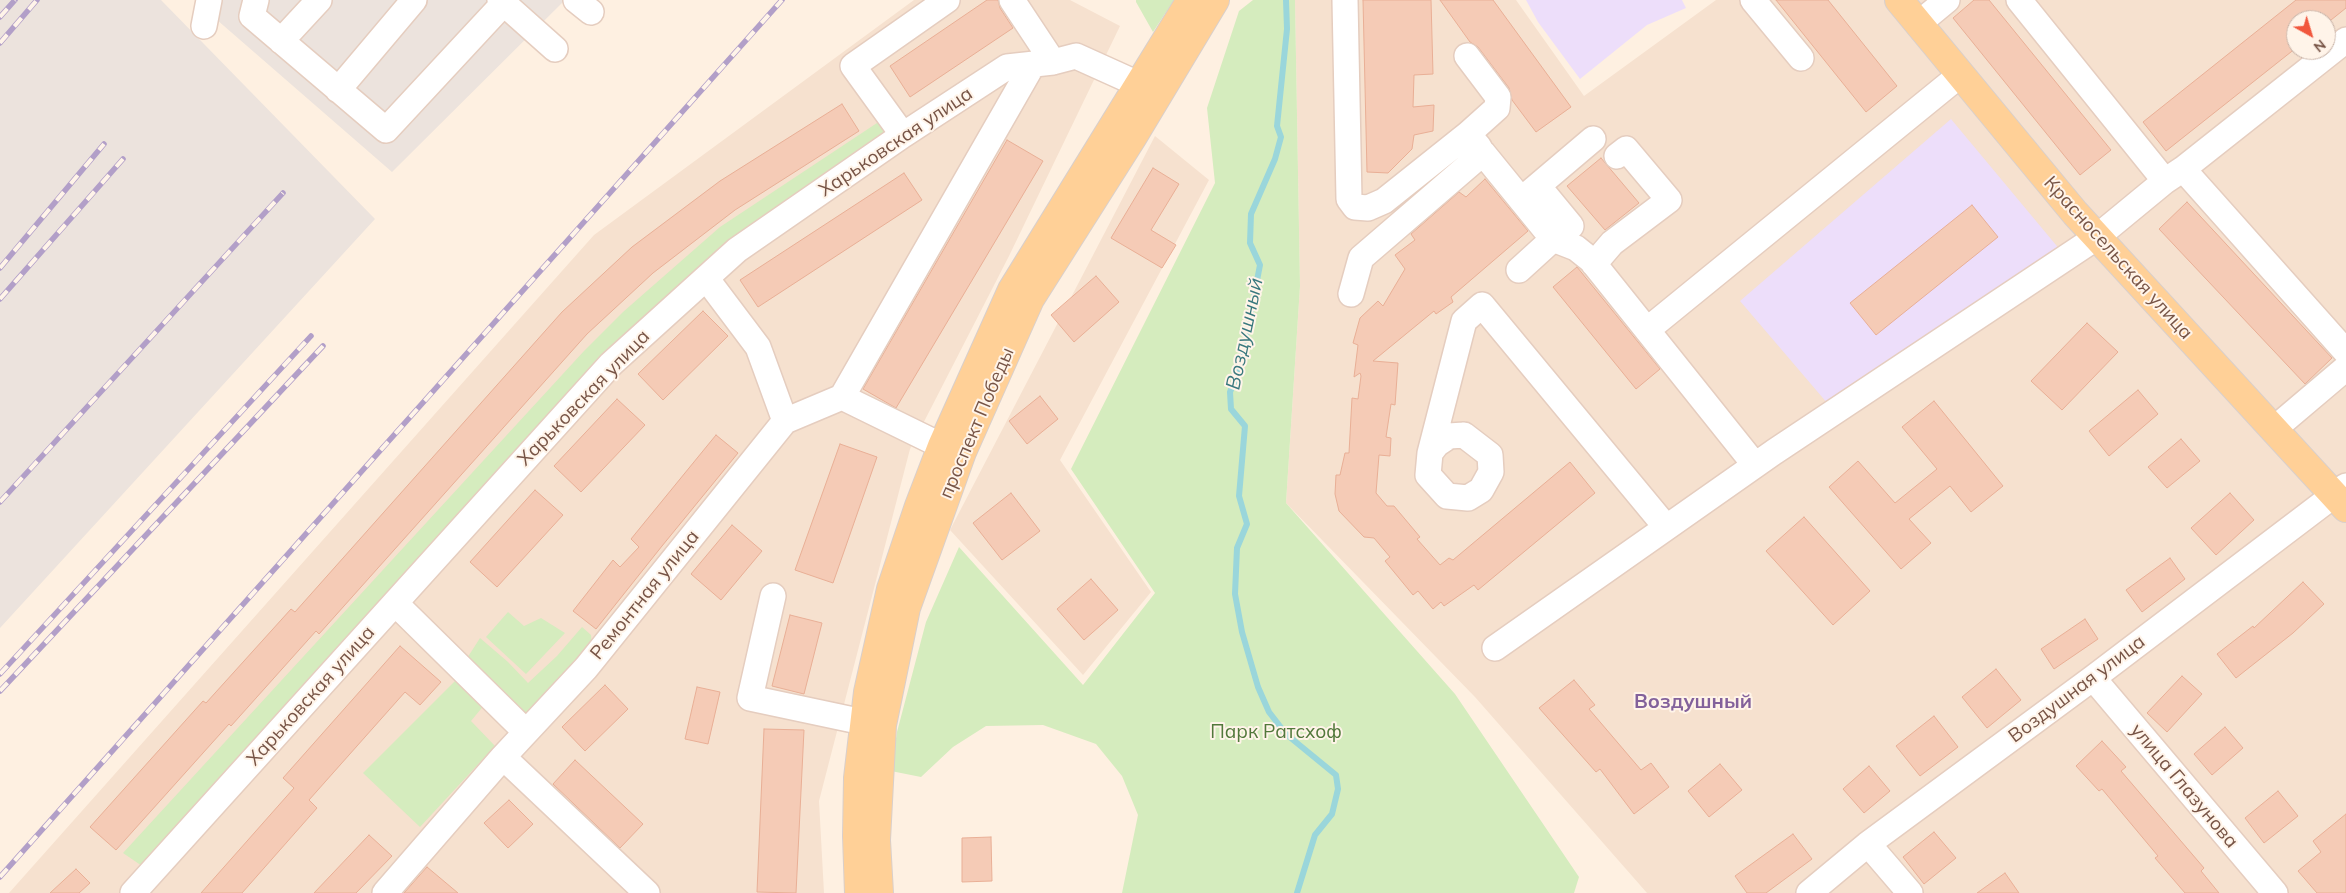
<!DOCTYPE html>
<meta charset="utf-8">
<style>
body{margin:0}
#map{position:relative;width:2346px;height:893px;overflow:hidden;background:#fef0e1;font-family:Mulish,sans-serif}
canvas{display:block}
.north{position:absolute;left:2286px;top:10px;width:50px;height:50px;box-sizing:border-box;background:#fff4e9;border:1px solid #c9b4a8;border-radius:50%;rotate:141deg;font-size:14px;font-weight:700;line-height:20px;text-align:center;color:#775446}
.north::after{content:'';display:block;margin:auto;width:18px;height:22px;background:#f1573d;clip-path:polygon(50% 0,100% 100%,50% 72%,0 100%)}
</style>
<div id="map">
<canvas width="2346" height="893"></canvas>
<div class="north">N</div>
</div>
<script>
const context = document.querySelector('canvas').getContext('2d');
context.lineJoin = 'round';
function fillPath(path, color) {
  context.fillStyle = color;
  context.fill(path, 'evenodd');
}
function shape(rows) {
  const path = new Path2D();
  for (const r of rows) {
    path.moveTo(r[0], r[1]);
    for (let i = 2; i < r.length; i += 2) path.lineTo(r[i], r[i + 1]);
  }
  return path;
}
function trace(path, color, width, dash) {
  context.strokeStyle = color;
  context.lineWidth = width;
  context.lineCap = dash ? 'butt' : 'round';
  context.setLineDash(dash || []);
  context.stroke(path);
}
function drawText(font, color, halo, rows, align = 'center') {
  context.font = font + ' Mulish,sans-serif';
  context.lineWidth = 4;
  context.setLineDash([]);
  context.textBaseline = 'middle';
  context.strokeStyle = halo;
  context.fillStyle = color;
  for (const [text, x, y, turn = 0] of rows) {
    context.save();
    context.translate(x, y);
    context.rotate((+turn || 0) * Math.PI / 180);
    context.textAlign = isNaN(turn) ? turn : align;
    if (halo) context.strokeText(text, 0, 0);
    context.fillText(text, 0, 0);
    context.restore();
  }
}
fillPath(shape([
 [914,0,1070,0,1120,26,1009,256,910,449,819,801,824,893,9,893,594,235],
 [1295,0,1516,0,1584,96,1716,0,2346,0,2346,893,1647,893,1475,697,1286,503,1300,286],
 [2296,20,2326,20,2326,50,2296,50],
 [1155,136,1209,180,1060,460,1151,592,1083,675,950,530]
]), '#f6e1cf');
fillPath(shape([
 [0,0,161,0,375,219,0,628],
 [199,0,565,0,392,172,201,6]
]), '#ece3dd');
fillPath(shape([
 [1526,0,1682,0,1686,8,1647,25,1580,79,1538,22],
 [1951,119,2061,251,1828,404,1740,301]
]), '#eddefa');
fillPath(shape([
 [1136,0,1174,0,1153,32,1136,2],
 [1253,0,1295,0,1300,286,1286,503,1455,694,1579,877,1574,893,1122,893,1138,815,1122,776,1096,744,1043,725,986,726,953,747,921,777,891,771,897,732,926,622,959,547,1083,685,1155,593,1071,469,1215,183,1207,108,1239,11],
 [880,121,890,136,732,244,145,868,123,853,584,351,623,312,720,227],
 [508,612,524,626,541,618,565,633,526,674,486,637],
 [582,627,591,635,592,648,555,691,524,716,464,663,480,638,508,662,528,683,557,656],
 [460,676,485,704,471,721,495,746,420,827,363,773]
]), '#d5ecbe');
trace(shape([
 [1286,0,1287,29,1277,126,1281,137,1275,159,1251,214,1250,243,1260,265,1240,368,1230,392,1231,409,1245,426,1239,496,1247,524,1237,548,1235,594,1242,632,1258,687,1269,712,1286,734,1336,775,1338,789,1332,814,1315,835,1297,893]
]), '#9ad6db', 6);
const building = shape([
 [987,0,998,0,1000,8,1013,28,910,97,890,66,987,0],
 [1363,0,1431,0,1433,74,1414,75,1413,107,1434,105,1433,131,1414,135,1412,149,1388,173,1367,172,1363,0],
 [1440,0,1493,0,1571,107,1536,132,1512,100,1509,88,1478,47,1470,42,1440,0],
 [1776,0,1828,0,1897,86,1866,112,1776,0],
 [1974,0,1989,0,2111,150,2080,175,1953,18,1974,0],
 [2296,0,2346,0,2346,8,2331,20,2296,20,2296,48,2166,151,2143,122,2296,0],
 [842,104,859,131,735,210,653,273,587,334,319,634,316,631,231,726,229,724,116,850,90,827,203,701,206,703,291,609,295,612,562,312,632,247,720,181,842,104],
 [1007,140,1043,161,896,408,863,389,1007,140],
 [1601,158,1639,203,1605,230,1567,186,1601,158],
 [1153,168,1179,184,1151,230,1176,245,1162,268,1111,238,1153,168],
 [904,173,922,200,758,307,740,280,904,173],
 [1485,179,1528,231,1451,297,1453,302,1436,314,1434,311,1373,361,1398,363,1395,405,1391,404,1386,437,1391,438,1390,456,1379,455,1376,493,1387,506,1394,506,1420,537,1417,539,1440,565,1449,558,1453,560,1570,462,1595,493,1478,590,1474,585,1444,606,1441,602,1433,609,1418,591,1413,595,1385,561,1390,557,1374,538,1364,537,1339,511,1335,494,1336,475,1340,475,1345,453,1349,453,1352,398,1358,399,1361,376,1360,373,1354,377,1358,345,1353,343,1360,318,1378,301,1383,306,1405,269,1395,255,1415,240,1411,234,1459,192,1466,197,1485,179],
 [2187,202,2332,358,2305,384,2159,229,2187,202],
 [1972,205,1998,237,1876,335,1850,303,1972,205],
 [1577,267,1660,369,1636,389,1553,287,1577,267],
 [1096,276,1119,302,1074,342,1051,315,1096,276],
 [703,311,728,336,663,400,638,374,703,311],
 [2087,323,2118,352,2062,410,2031,381,2087,323],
 [2138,390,2158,414,2109,456,2089,431,2138,390],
 [1040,396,1058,419,1027,444,1009,421,1040,396],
 [617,399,645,425,581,492,554,466,617,399],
 [1934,401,2003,486,1971,512,1950,486,1909,519,1931,543,1901,569,1829,487,1858,461,1895,503,1937,469,1902,427,1934,401],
 [716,435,738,453,662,546,596,629,573,611,613,560,620,567,639,547,631,539,716,435],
 [2181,439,2200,461,2167,488,2148,467,2181,439],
 [840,444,877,457,833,583,795,570,840,444],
 [535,490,563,515,497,587,470,562,535,490],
 [1011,493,1040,531,1002,560,973,523,1011,493],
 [2230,493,2254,520,2216,555,2191,528,2230,493],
 [1804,517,1870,591,1833,625,1766,551,1804,517],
 [732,525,762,551,721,600,691,574,732,525],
 [2170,558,2185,579,2142,612,2126,590,2170,558],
 [1091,579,1118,610,1084,640,1057,609,1091,579],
 [2303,582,2324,604,2293,633,2236,678,2217,654,2253,626,2254,628,2303,582],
 [790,615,822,623,804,694,772,686,790,615],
 [2085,619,2098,639,2054,669,2041,649,2085,619],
 [400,646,441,682,420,705,405,692,309,800,317,808,242,893,201,893,294,788,283,778,400,646],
 [1996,669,2021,700,1987,728,1962,697,1996,669],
 [2182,676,2202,694,2167,732,2147,713,2182,676],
 [1574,680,1595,705,1589,709,1641,770,1651,763,1669,787,1634,814,1600,769,1596,772,1539,708,1574,680],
 [605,685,628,709,585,751,562,727,605,685],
 [697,687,720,692,708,744,685,739,697,687],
 [1934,716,1958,747,1920,776,1896,746,1934,716],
 [2225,727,2243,748,2212,775,2194,754,2225,727],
 [764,729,804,730,796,893,757,892,764,729],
 [2102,741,2126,767,2121,771,2204,868,2201,871,2219,893,2185,893,2155,858,2158,856,2102,789,2099,791,2076,766,2102,741],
 [575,760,643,824,620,848,553,784,575,760],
 [1720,764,1742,790,1709,817,1688,791,1720,764],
 [1869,766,1890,791,1864,813,1843,789,1869,766],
 [2278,791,2298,816,2264,843,2245,818,2278,791],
 [509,800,533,824,508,848,484,823,509,800],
 [2346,814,2346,893,2317,893,2298,871,2321,852,2313,841,2346,814],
 [1934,832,1956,858,1924,884,1903,857,1934,832],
 [1793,834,1812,859,1766,893,1747,893,1735,876,1793,834],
 [369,835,392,856,356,893,314,893,369,835],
 [991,837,992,881,962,882,962,838,991,837],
 [427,867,458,893,404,893,427,867],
 [76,869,90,883,79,893,50,893,76,869],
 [2005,873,2019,893,1977,893,2005,873]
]);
fillPath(building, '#f5cbb6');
trace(building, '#e9af96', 1);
const minor = shape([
 [256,0,252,16,386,130,504,3],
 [500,0,555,49],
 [576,0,591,12],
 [1012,0,1053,62],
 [1345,0,1349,199,1355,207,1368,208,1384,201,1468,134],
 [1753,0,1801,58],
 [2019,0,2165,181],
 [1918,24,1947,0],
 [204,26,209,0],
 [281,41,319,0],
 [1467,56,1498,97,1497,108,1468,134,1479,147],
 [338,90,414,0],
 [903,135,853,66,947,0],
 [2183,169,2346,352],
 [1538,186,1571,226],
 [1521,200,1593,139],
 [1594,264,1612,243,1669,200,1626,149,1617,156],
 [1519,270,1553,239,1576,248,1591,260,1755,465],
 [706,278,758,347,785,421],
 [1351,294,1361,258,1483,153,1553,239],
 [1647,330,1960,75],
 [842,397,1033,64],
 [2274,429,2346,368],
 [1464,435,1490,455,1491,472,1481,490,1468,498,1447,496,1428,475,1430,453,1437,444,1449,436,1464,435],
 [1430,453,1464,321,1482,305,1666,527],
 [773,596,750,698,863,722],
 [395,603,526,732],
 [1495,648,1774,452,2097,237,2165,181,2183,169,2346,40],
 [2093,678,2275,893],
 [503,757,647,893],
 [1868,844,1910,893],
 [133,893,611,364,737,250,903,135,1007,67,1053,62,1076,56,1138,84],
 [385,893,503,757,586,668,785,421,842,397,942,446],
 [1809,893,1868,844,2093,678,2346,486]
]);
const major = shape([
 [1899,0,2075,213,2346,508],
 [859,893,857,836,858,778,868,692,891,589,919,506,942,446,1012,290,1191,0],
 [879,893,876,840,882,725,906,608,962,452,1030,299,1132,138,1215,0]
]);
trace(minor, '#e5cdbf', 28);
trace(major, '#d9cfcb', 30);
trace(minor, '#fff', 25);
trace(major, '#ffd097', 28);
const rail = shape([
 [0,17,15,0],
 [0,43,37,0],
 [0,268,104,144],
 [0,299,123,159],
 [0,502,283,193],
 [0,674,311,336],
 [0,691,323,346],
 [0,877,782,0]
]);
trace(rail, '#b29fc8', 5.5);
trace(rail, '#fff4e9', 4, [11]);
drawText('19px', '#775446', '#fff4e9', [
 ["Харьковская улица",896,142,-34],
 ["Красносельская улица",2118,258,48],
 ["Харьковская улица",584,398,-46],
 ["проспект Победы",977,423,-67],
 ["Ремонтная улица",645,595,-51],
 ["Воздушная улица",2077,689,-37],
 ["Харьковская улица",311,696,-48],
 ["улица Глазунова",2184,786,50]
]);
drawText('19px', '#52783b', '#fff4e9', [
 ["Парк Ратсхоф",1276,732]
]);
drawText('italic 20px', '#39787e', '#fff4e9', [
 ["Воздушный",1245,334,-78]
]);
drawText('bold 20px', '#83619b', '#fff4e9', [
 ["Воздушный",1693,702]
]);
</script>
